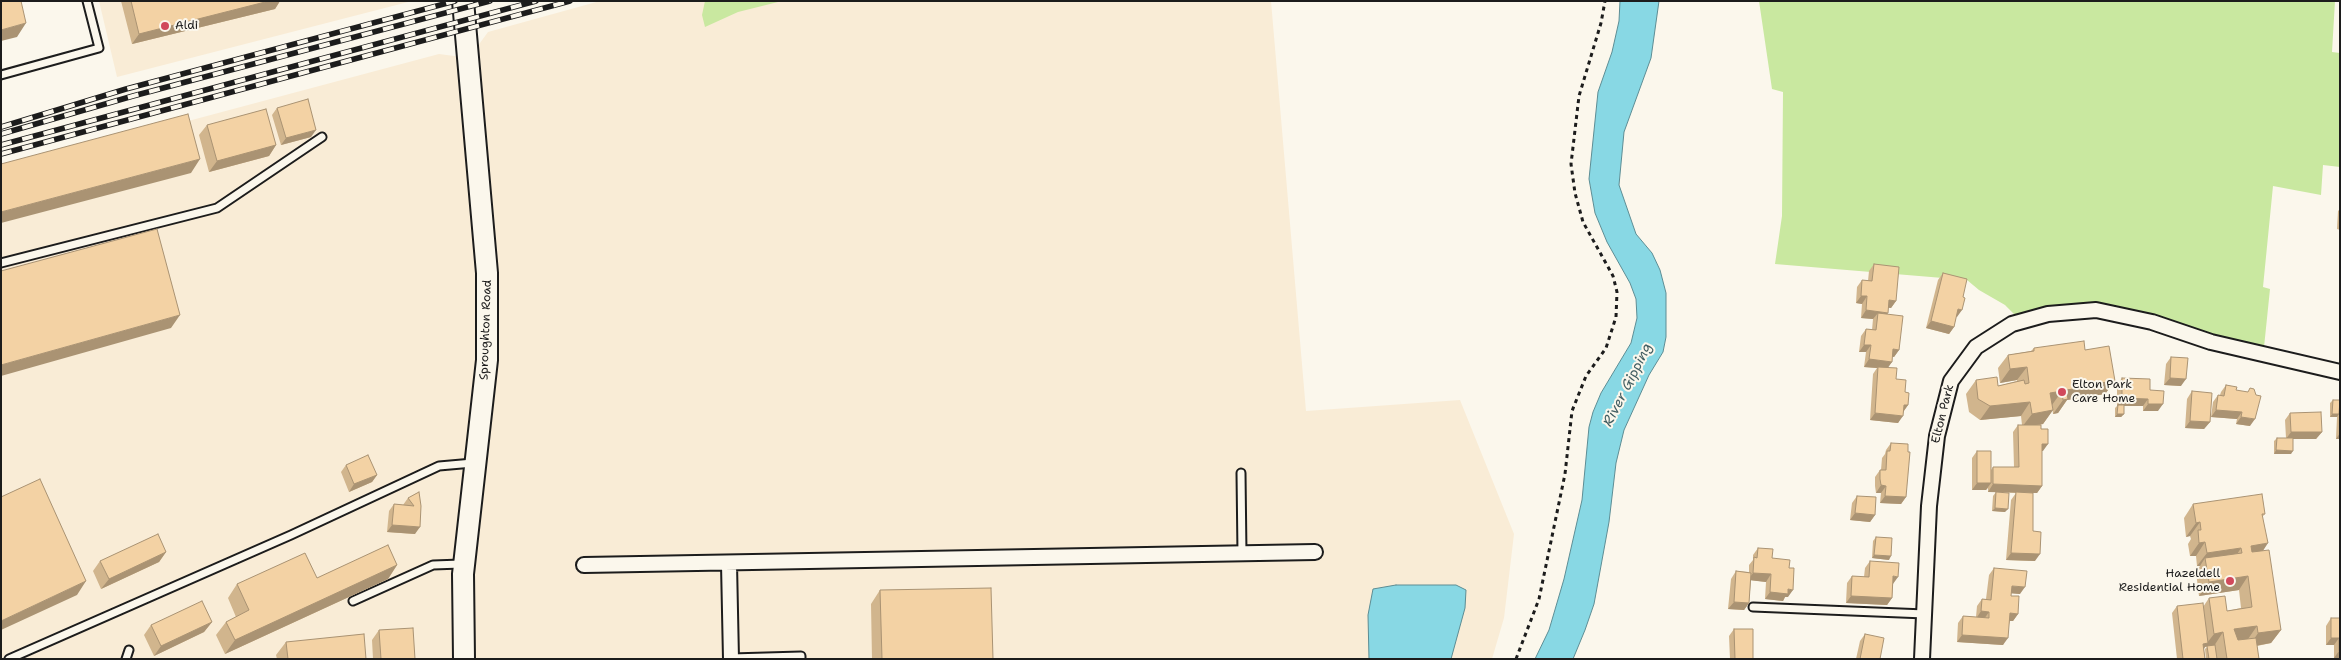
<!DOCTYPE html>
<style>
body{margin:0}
#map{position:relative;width:2341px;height:660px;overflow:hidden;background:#fbf7ec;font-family:"Shantell Sans",sans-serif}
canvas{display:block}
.frame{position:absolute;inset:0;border:2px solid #1c1c1c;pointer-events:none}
</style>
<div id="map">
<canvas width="2341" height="660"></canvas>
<div class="frame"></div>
</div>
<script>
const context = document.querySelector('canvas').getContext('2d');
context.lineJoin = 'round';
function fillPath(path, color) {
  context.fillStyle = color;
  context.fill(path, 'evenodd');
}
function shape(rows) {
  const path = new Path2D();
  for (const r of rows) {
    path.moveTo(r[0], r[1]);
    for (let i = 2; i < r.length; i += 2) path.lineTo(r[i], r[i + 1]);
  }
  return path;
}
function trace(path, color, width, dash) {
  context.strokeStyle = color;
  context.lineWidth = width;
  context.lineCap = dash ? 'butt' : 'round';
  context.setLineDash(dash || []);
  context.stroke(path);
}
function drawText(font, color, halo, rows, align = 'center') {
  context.font = font + ' "Shantell Sans",sans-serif';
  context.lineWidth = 4;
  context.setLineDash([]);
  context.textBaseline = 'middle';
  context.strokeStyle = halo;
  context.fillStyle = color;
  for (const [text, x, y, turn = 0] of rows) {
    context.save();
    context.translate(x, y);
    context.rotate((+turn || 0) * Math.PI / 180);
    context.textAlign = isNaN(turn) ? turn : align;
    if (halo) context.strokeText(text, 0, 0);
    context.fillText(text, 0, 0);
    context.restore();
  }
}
fillPath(shape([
 [99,1,412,1,117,77],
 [600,1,1271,1,1306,411,1460,400,1514,534,1504,618,1492,659,1,659,1,171,439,54,469,58,488,32]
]), '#f9ecd6');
fillPath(shape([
 [705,1,782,1,738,12,705,27,702,15],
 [1759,1,2335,1,2332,52,2340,53,2340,167,2323,165,2321,195,2273,186,2263,287,2270,289,2263,357,2251,354,2243,342,2236,344,2140,322,2059,308,2015,315,2005,305,1979,290,1967,280,1775,264,1782,216,1783,92,1772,89]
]), '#c9e8a0');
const water = shape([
 [1620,1,1659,1,1651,58,1624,132,1619,185,1636,234,1652,253,1660,270,1666,293,1666,337,1663,352,1649,375,1624,430,1616,463,1609,522,1594,604,1585,630,1573,659,1535,659,1549,630,1564,579,1582,500,1589,427,1593,412,1601,393,1631,343,1637,318,1636,299,1630,283,1607,242,1595,213,1589,179,1598,92,1612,52,1619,21,1620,1],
 [1396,585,1456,585,1466,590,1465,608,1451,659,1369,659,1368,615,1373,589,1396,585]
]);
fillPath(water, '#88d8e4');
trace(water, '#5d8d94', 1);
const lane = shape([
 [1,75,99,48,87,1],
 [1,263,217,208,322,137],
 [1241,473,1242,554],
 [353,601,433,565,461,564],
 [1753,607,1925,614],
 [731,658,801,656,801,659],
 [9,659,291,535,439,466,473,463],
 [126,659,129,650]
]);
const street = shape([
 [729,564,731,659],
 [584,565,1315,552],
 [1922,659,1929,506,1937,436,1951,381,1976,347,2012,324,2048,314,2096,310,2152,322,2211,342,2340,372]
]);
const secondary = shape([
 [463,1,487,273,487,360,463,574,464,659]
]);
trace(lane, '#1c1c1c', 11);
trace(street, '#1c1c1c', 18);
trace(secondary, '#1c1c1c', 24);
trace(shape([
 [1516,659,1539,599,1565,474,1572,411,1586,376,1606,348,1616,317,1617,292,1613,276,1583,222,1575,193,1571,164,1579,96,1601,23,1605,1]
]), '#1c1c1c', 3, [4, 4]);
trace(lane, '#fbf7ec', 7);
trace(street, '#fbf7ec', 14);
trace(secondary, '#fbf7ec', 20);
const rail = shape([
 [1,127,126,89,455,1],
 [1,134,133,96,490,1],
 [1,145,536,1],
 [1,154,570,1]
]);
trace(rail, '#1c1c1c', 5.5);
trace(rail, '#fbf7ec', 4, [11]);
fillPath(shape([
 [121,1,280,1,275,9,132,44],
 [277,108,311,137,281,145,272,115],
 [207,125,276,145,269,156,209,172,199,135],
 [2340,209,2340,230,2337,229,2338,211],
 [1874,264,1896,301,1891,308,1888,308,1887,314,1899,350,1894,357,1892,356,1892,362,1887,368,1905,392,1908,405,1904,411,1898,423,1870,420,1873,374,1877,368,1864,367,1866,352,1859,352,1861,336,1866,329,1872,330,1873,319,1861,318,1862,304,1856,303,1857,287,1862,280,1868,281,1869,271],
 [1943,273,1957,317,1956,317,1954,327,1949,334,1926,328,1938,280],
 [2034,348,2085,350,2115,381,2105,394,2067,400,2058,413,2053,414,2052,405,2053,410,2043,424,2040,425,2043,451,2042,451,2042,486,2037,493,2028,493,2033,531,2035,561,2006,560,2011,500,2016,493,1996,492,2005,512,1992,511,1993,496,1996,492,1988,492,1988,488,1986,490,1972,490,1972,458,1977,451,1991,470,1993,467,2014,467,2013,432,2018,425,2022,425,2021,416,1980,420,1969,412,1966,394,1976,380,1998,386,2017,381,2017,380,2000,383,1998,368,2008,355,2031,351],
 [2171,357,2181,386,2164,385,2166,364],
 [2122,378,2150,390,2158,411,2143,411,2143,406,2124,406,2124,414,2121,417,2115,417,2115,408,2117,406,2117,385],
 [2226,385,2236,390,2250,426,2236,424,2237,419,2211,417,2213,402,2218,395,2220,395,2221,392],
 [2192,391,2210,422,2204,429,2185,428,2187,399],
 [2333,400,2340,400,2340,439,2336,439,2337,417,2330,417,2330,403],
 [2290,413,2322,432,2316,439,2293,439,2291,454,2274,454,2274,441,2277,438,2286,438,2285,420],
 [1891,443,1906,497,1901,504,1880,503,1881,493,1876,493,1875,486,1875,477,1880,470,1881,470,1882,458,1885,454,1886,450],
 [346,465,377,475,372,482,349,492,341,472],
 [419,492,415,534,387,532,389,511,394,504,403,505,408,498],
 [1857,496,1875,515,1870,522,1850,520,1852,503],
 [2193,504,2265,514,2262,517,2263,550,2281,630,2271,643,2257,646,2259,659,2206,659,2205,649,2207,647,2205,647,2204,649,2205,659,2177,659,2172,613,2177,606,2203,607,2209,598,2227,611,2241,608,2239,590,2199,596,2196,572,2200,566,2197,566,2196,556,2190,556,2188,544,2191,539,2190,536,2186,537,2184,518],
 [1876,537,1889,560,1872,558,1873,541],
 [1758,548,1772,558,1788,597,1785,597,1783,601,1765,599,1766,582,1751,580,1749,603,1744,610,1728,609,1731,579,1736,571,1749,572,1749,565,1753,560,1753,555],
 [166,552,159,562,101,589,93,571,100,561],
 [1870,561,1893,584,1892,598,1887,605,1846,603,1847,583,1852,576,1864,577,1865,568],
 [397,565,388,579,225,654,216,635,226,622,236,617,228,598,237,584,317,578],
 [1994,568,2020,594,2011,593,2011,596,2018,614,2013,621,2010,621,2003,645,1957,642,1958,623,1963,616,1976,617,1977,606,1982,599,1986,599,1989,575],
 [880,590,993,659,872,659,871,604],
 [2331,618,2340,618,2340,658,2334,658,2334,645,2326,645,2326,626],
 [212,622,204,632,154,656,144,635,151,625],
 [1734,629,1753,659,1730,659,1729,636],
 [379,630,415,659,373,659,372,640],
 [1865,634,1880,659,1856,659,1860,641],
 [286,642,366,659,277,659,276,655]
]), '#d1b58d');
fillPath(shape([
 [269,1,280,1,275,9,132,44,139,34],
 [26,23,17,37,1,41,1,30],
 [316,130,311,137,281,145,286,138],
 [276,145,269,156,209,172,217,161],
 [200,159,191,173,1,223,1,212],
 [1861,296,1867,296,1862,304,1856,303],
 [1889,300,1896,301,1891,308,1884,307],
 [1958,309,1962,310,1957,317,1953,316],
 [1866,310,1888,313,1883,320,1878,313,1873,319,1861,318],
 [180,315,171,328,1,376,1,365],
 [1931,321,1954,327,1949,334,1926,328],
 [1864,345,1871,345,1866,352,1859,352],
 [1893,349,1899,350,1894,357,1888,356],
 [1869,359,1892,362,1887,369,1878,367,1877,368,1864,367],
 [2027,367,2017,380,2000,383,2010,369],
 [2170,378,2186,379,2181,386,2164,385],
 [2115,381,2105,394,2067,400,2058,413,2053,414,2063,400,2066,390,2072,387],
 [2062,391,2052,405,2050,393],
 [2122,398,2148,399,2143,406,2117,406],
 [2030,402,2021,416,1980,420,1990,406],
 [2148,404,2163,404,2158,411,2143,411],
 [1904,405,1908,405,1903,412],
 [2053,410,2043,424,2022,427,2032,414],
 [2216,410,2242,412,2237,419,2211,417],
 [1875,413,1903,416,1898,423,1870,420],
 [2117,414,2124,414,2121,417,2115,417],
 [2332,414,2339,414,2337,417,2330,417],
 [2241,417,2255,419,2250,426,2236,424],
 [2190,421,2210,422,2204,429,2185,428],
 [2291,432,2322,432,2316,439,2286,439],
 [2340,433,2340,439,2336,439],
 [2042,444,2048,444,2043,451,2037,451],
 [2276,450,2293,451,2291,454,2274,454],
 [377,475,372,482,349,492,354,484],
 [1977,483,1991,483,1986,490,1972,490],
 [1993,484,2042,486,2037,493,1988,492],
 [1881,485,1886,486,1881,493,1876,493],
 [1885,496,1906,497,1901,504,1880,503],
 [1995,508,2008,509,2005,512,1992,511],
 [1855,513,1875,515,1870,522,1850,520],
 [2200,522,2190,536,2186,537,2196,523],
 [392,525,420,527,415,534,387,532],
 [2205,542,2196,556,2190,556,2199,543],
 [2268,543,2259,557,2241,559,2251,546],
 [2241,548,2232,562,2205,558,2200,566,2197,566,2207,553],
 [166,552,159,562,101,589,109,579],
 [2011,553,2040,554,2035,561,2006,560],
 [1874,555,1891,556,1889,560,1872,558],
 [397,565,388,579,225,654,235,640],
 [1753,573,1771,574,1766,582,1748,580],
 [1893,576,1898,577,1893,584],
 [2248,576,2239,590,2199,596,2209,582],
 [86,581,77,595,1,630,1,621],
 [2012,586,2025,587,2020,594,2007,593],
 [1788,589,1793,590,1788,597,1785,597,1783,601,1765,599,1770,592],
 [1851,596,1892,598,1887,605,1846,603],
 [1734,602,1749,603,1744,610,1728,609],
 [1981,611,1989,612,1984,619,1976,619],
 [2010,613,2018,614,2013,621,2005,621],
 [212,622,204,632,154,656,161,646],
 [2257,626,2248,639,2225,643,2234,629],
 [2281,630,2271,643,2249,647,2258,633],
 [2223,632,2214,646,2207,646,2205,647,2203,650,2203,644,2207,643,2214,634],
 [1962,635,2008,638,2003,645,1957,642],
 [2331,638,2339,638,2334,645,2326,645],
 [2339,651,2340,651,2340,658,2334,658]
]), '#aa9373');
const building = shape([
 [1,1,21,1,26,23,1,30,1,1],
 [131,1,269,1,139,34,131,1],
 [308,99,316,130,286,138,277,108,308,99],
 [266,109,276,145,217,161,207,125,266,109],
 [188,114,200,159,1,212,1,164,188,114],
 [157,229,180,315,1,365,1,271,157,229],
 [1874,264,1899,267,1896,301,1889,300,1888,313,1866,310,1867,296,1861,296,1862,280,1872,281,1874,264],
 [1943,273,1967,279,1963,297,1965,298,1962,310,1958,309,1954,327,1931,321,1943,273],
 [1878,313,1903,316,1899,350,1893,349,1892,362,1869,359,1871,345,1864,345,1866,329,1876,330,1878,313],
 [2084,341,2085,350,2109,346,2115,381,2072,387,2073,389,2066,390,2068,399,2063,400,2062,391,2050,393,2053,410,2032,414,2030,402,1990,406,1978,399,1976,380,1997,377,1998,386,2024,380,2025,384,2029,383,2027,367,2010,369,2008,355,2034,351,2034,348,2084,341],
 [2171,357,2188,358,2186,379,2170,378,2171,357],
 [1878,367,1897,368,1896,379,1906,380,1905,392,1909,393,1908,405,1904,405,1903,416,1875,413,1878,367],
 [2122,378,2150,379,2150,390,2164,391,2163,404,2148,404,2148,399,2122,398,2122,378],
 [2226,385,2237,387,2236,390,2248,392,2250,388,2254,389,2256,395,2261,396,2255,419,2241,417,2242,412,2216,410,2218,395,2224,396,2226,385],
 [2192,391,2212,393,2210,422,2190,421,2192,391],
 [2333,400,2340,400,2339,414,2332,414,2333,400],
 [2118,405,2124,405,2124,414,2117,414,2118,405],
 [2321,412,2322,432,2291,432,2290,413,2321,412],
 [2018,425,2041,425,2041,429,2048,429,2048,444,2042,444,2042,486,1993,484,1993,467,2019,467,2018,425],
 [2277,438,2293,438,2293,451,2276,450,2277,438],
 [1891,443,1908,444,1908,452,1910,452,1906,497,1885,496,1886,486,1881,485,1880,479,1880,470,1886,470,1887,451,1890,451,1891,443],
 [1977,451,1991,451,1991,483,1977,483,1977,451],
 [368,455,377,475,354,484,346,465,368,455],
 [40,479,86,581,1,621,1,497,40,479],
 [419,492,421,506,420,527,392,525,394,504,414,506,408,498,419,492],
 [1996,492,2009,493,2008,509,1995,508,1996,492],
 [2016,492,2033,493,2033,531,2041,532,2040,554,2011,553,2016,492],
 [2262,494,2265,514,2262,514,2268,543,2251,546,2252,552,2269,550,2281,630,2258,633,2257,626,2234,629,2238,640,2256,638,2259,659,2227,659,2223,632,2214,634,2209,598,2225,596,2227,611,2252,607,2248,576,2209,582,2205,558,2242,553,2241,548,2207,553,2205,542,2199,543,2198,530,2201,530,2200,522,2196,523,2193,504,2262,494],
 [1857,496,1876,497,1875,515,1855,513,1857,496],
 [158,534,166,552,109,579,100,561,158,534],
 [1876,537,1892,538,1891,556,1874,555,1876,537],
 [388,545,397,565,235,640,226,622,249,610,237,584,305,553,317,578,388,545],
 [1758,548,1773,549,1772,558,1790,560,1789,568,1794,568,1793,590,1788,589,1788,594,1770,592,1771,574,1753,573,1754,557,1757,558,1758,548],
 [1870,561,1899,563,1898,577,1893,576,1892,598,1851,596,1852,576,1869,577,1870,561],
 [1994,568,2027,571,2025,587,2012,586,2011,596,2019,596,2018,614,2010,613,2008,638,1962,635,1963,616,1989,618,1989,612,1981,611,1982,599,1991,600,1994,568],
 [1736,571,1751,573,1749,603,1734,602,1736,571],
 [991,588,993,659,882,659,880,590,991,588],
 [202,601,212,622,161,646,151,625,202,601],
 [2203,603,2208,643,2203,644,2205,659,2183,659,2177,606,2203,603],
 [2331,618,2340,618,2340,651,2339,651,2339,638,2331,638,2331,618],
 [413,628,415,659,381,659,379,630,413,628],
 [1734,629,1753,629,1753,659,1735,659,1734,629],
 [364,634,366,659,288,659,286,642,364,634],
 [1865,634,1884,638,1880,659,1860,659,1865,634],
 [2215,645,2217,659,2209,659,2207,646,2215,645]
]);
fillPath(building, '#f3d2a4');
trace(building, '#aa9373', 1);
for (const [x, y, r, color] of [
 [165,26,5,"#d1495b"],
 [2062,392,5,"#d1495b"],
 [2230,581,5,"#d1495b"]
]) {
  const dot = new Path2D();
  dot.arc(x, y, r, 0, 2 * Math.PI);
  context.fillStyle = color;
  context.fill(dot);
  trace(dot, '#fbf7ec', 2);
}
drawText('12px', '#1c1c1c', '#fbf7ec', [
 ["Aldi",175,26],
 ["Elton Park",2072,385],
 ["Care Home",2072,399],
 ["Hazeldell",2220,574,"right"],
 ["Residential Home",2220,588,"right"]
], 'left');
drawText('12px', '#1c1c1c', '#fbf7ec', [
 ["Sproughton Road",486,330,-88],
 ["Elton Park",1943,414,-76]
]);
drawText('italic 14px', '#425e62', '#fbf7ec', [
 ["River Gipping",1628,385,-63]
]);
</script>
